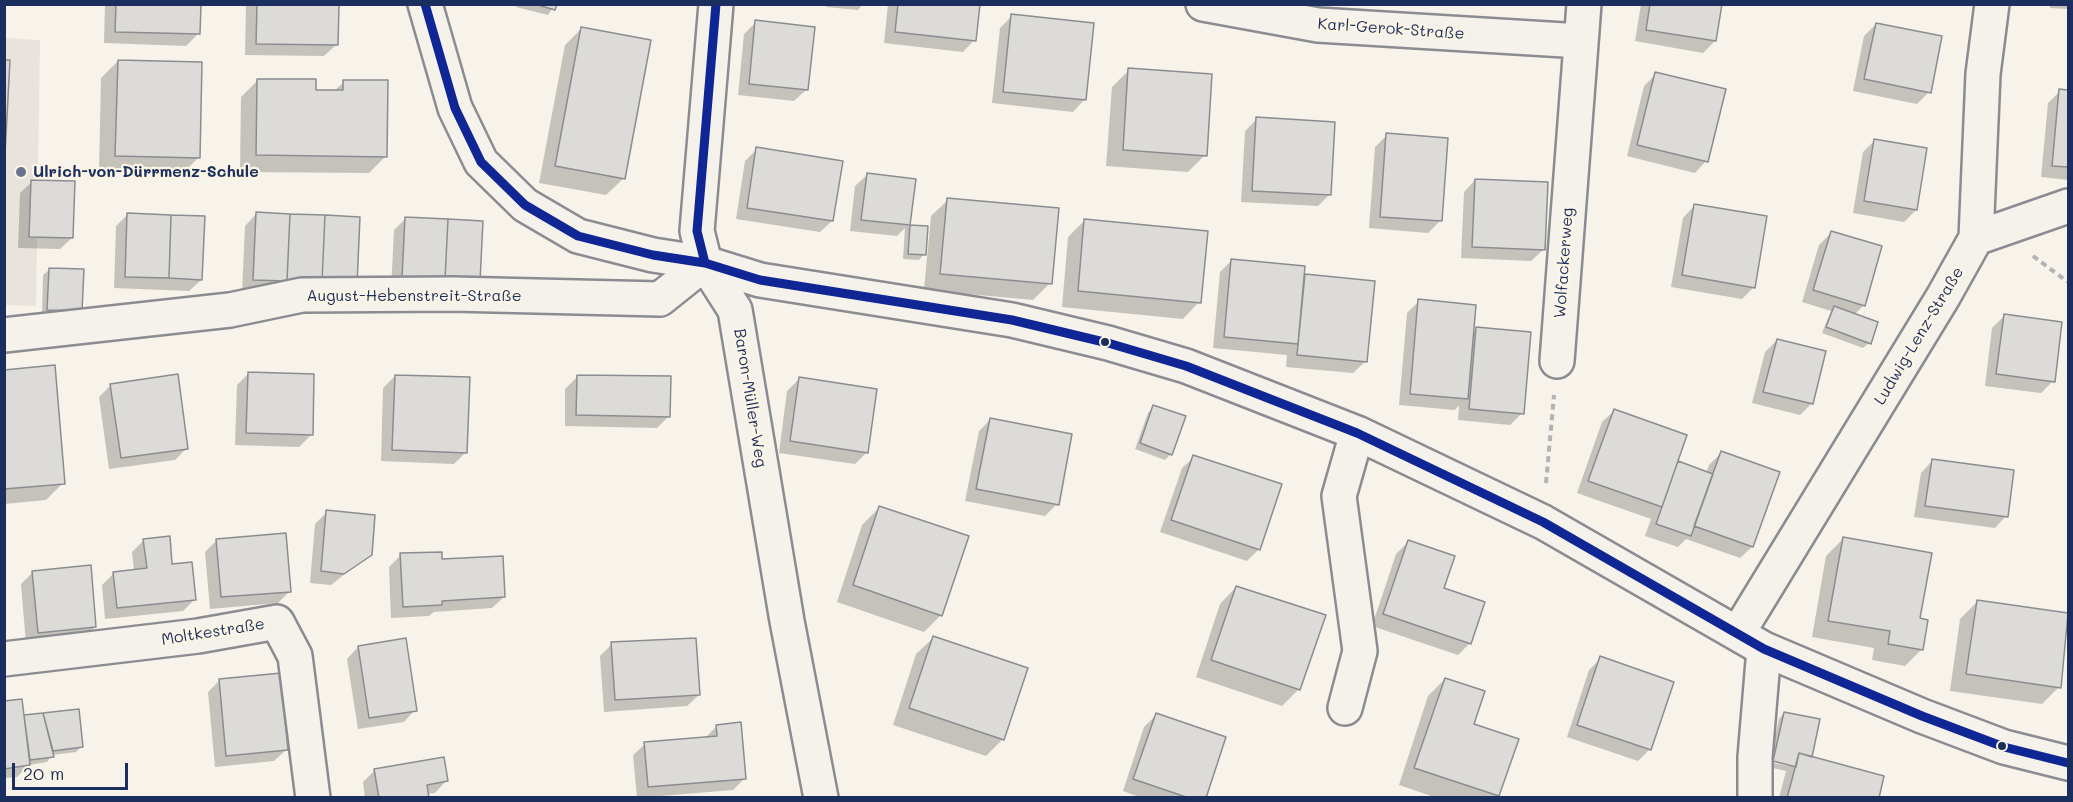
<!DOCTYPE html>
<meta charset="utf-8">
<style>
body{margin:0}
#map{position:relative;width:2073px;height:802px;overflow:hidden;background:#f7f3ea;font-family:Mali,sans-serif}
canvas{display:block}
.frame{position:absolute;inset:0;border:6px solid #1b2f5e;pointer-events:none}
.scale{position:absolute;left:12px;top:763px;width:116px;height:27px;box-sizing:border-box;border:3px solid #1b2f5e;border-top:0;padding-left:8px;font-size:18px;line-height:21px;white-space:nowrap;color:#1b2f5e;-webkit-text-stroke:4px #fcf5e5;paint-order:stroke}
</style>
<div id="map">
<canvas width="2073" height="802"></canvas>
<div class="frame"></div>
<div class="scale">20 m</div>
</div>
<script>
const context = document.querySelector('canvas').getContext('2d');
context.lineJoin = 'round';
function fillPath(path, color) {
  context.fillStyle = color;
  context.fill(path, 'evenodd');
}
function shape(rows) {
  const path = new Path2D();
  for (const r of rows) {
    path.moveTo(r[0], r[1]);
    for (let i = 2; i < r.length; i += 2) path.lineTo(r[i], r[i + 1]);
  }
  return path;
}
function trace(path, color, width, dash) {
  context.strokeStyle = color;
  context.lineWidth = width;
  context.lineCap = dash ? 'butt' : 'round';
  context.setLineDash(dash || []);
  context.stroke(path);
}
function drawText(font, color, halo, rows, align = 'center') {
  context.font = font + ' Mali,sans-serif';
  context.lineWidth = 4.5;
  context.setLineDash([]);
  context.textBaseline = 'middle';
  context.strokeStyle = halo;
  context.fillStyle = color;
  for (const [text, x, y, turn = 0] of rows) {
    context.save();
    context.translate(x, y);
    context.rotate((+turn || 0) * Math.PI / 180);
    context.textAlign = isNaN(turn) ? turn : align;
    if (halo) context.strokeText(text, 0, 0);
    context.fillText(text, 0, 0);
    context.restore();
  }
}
fillPath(shape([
 [4,38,40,40,36,306,5,305]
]), '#e8e4dd');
fillPath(shape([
 [105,4,199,4,198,34,186,46,104,43],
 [246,4,337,4,336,45,324,56,245,55],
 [517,4,555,4,548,15,516,7],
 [827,4,863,4,858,10,826,7],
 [888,4,978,4,974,40,963,52,884,43],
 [1641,4,1721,4,1715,41,1703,53,1635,41],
 [2050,4,2068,4,2068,9,2050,8],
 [1012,16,1084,100,1073,112,992,103,1000,28],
 [756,22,806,90,794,101,738,95,744,34],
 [1876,24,1929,92,1917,104,1853,91,1864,36],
 [582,28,623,179,606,195,539,183,565,45],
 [118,61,199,157,182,174,99,172,101,78],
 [1129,70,1205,155,1188,172,1106,166,1112,87],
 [1656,74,1706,161,1695,173,1627,156,1644,86],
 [258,80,314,91,334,91,344,82,386,156,369,173,240,172,241,97],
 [2060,91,2068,92,2068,180,2041,177,2048,103],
 [1257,119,1330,194,1318,206,1241,202,1245,131],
 [1387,135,1440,221,1428,233,1369,228,1375,147],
 [1875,140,1916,210,1904,222,1853,213,1863,152],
 [757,149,832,221,820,232,736,219,745,161],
 [867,175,914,180,908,226,926,228,924,254,919,260,903,259,905,228,897,236,850,231,855,186],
 [1475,180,1543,250,1531,261,1461,258,1464,192],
 [32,182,72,238,60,249,18,248,20,193],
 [948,200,1050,283,1033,300,924,290,931,216],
 [1694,206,1754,287,1742,299,1671,287,1683,218],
 [128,214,201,280,189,291,114,288,116,226],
 [256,214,356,284,242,292,245,226],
 [406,218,481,222,391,290,394,230],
 [1085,220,1199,302,1183,319,1062,307,1068,237],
 [1831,233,1864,305,1854,315,1869,343,1863,348,1822,333,1831,311,1802,302,1819,245],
 [1232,260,1303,275,1373,282,1365,362,1353,373,1286,367,1287,355,1213,348,1220,272],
 [49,270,82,271,75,316,42,316,43,275],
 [1419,301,1472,333,1477,329,1522,413,1510,425,1458,420,1459,405,1455,410,1399,405,1407,313],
 [2004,316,2053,381,2041,393,1985,386,1992,328],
 [1777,340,1812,403,1800,415,1752,403,1765,352],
 [4,371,63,483,46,500,4,504],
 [248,374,311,435,299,447,235,445,237,385],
 [395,376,466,452,454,464,381,461,383,388],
 [577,377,669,416,657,428,565,426,565,389],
 [799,379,867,452,855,464,779,453,787,391],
 [111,385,187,448,175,460,109,469,99,397],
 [1153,407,1171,454,1165,460,1135,449,1148,413],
 [1614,411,1676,462,1706,473,1709,465,1721,453,1752,547,1740,558,1686,539,1678,547,1645,536,1651,519,1577,493,1602,422],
 [991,419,1057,504,1045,516,965,501,979,431],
 [1194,457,1259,549,1247,561,1160,532,1182,468],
 [1932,461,2006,516,1995,528,1914,517,1921,473],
 [879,508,941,615,924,632,837,602,862,525],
 [327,512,370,554,331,585,310,583,315,524],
 [1843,539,1922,649,1905,666,1872,660,1874,648,1812,637,1826,556],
 [144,540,171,566,195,599,183,611,105,619,102,585,114,573,134,571,132,552],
 [217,540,290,591,278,603,210,609,205,552],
 [1408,542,1442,589,1470,643,1458,655,1372,626,1396,554],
 [401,555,504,597,492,608,434,612,429,616,391,618,389,567],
 [33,572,95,627,83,639,26,644,21,584],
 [1236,587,1299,689,1282,706,1196,677,1220,604],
 [1977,602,2068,615,2059,687,2042,704,1950,691,1960,619],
 [933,638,1003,739,986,756,893,725,916,654],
 [612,644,699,695,687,706,604,712,600,656],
 [358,647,415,710,404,722,358,729,347,659],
 [1601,658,1650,749,1638,761,1567,737,1589,670],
 [1445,679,1472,725,1498,796,1496,798,1437,798,1399,785,1428,696],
 [220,680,286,750,274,761,215,767,208,692],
 [4,702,23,719,77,710,82,746,76,752,52,755,47,762,29,765,17,777,4,778],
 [1784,713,1810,758,1877,798,1779,798,1786,771,1768,767,1769,762,1788,766,1790,764,1770,759,1779,719],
 [1156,715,1204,798,1142,798,1123,791,1144,727],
 [717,726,745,778,733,790,637,798,633,755,645,744,705,738],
 [375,770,446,781,435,793,427,794,427,798,365,798,363,782]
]), '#0003');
const building = shape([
 [116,4,201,4,200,34,115,32,116,4],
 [257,4,339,4,338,45,256,44,257,4],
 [534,4,557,4,555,10,534,4],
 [898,4,980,4,976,41,895,32,898,4],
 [1650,4,1722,4,1716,41,1646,30,1650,4],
 [1011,14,1094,23,1086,100,1003,92,1011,14],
 [755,20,815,27,808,90,749,84,755,20],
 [1876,23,1942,36,1931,93,1864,79,1876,23],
 [581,27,651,40,625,179,555,166,581,27],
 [4,60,10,60,4,174,4,60],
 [118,60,202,62,200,158,115,156,118,60],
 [1128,68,1212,74,1207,156,1123,150,1128,68],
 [1655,72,1726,89,1708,162,1637,145,1655,72],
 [257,79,316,79,316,90,343,90,343,80,388,80,387,157,256,155,257,79],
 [2059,89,2068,90,2068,167,2052,166,2059,89],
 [1256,117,1335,122,1331,195,1252,191,1256,117],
 [1386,133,1448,138,1442,221,1380,217,1386,133],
 [1874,139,1927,148,1917,210,1864,201,1874,139],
 [756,147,843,161,833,221,747,208,756,147],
 [867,173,916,179,910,225,861,220,867,173],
 [1475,179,1548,182,1545,250,1472,247,1475,179],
 [31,180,75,181,73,238,29,237,31,180],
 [947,198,1059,208,1052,284,940,274,947,198],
 [1694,204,1767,216,1755,288,1682,275,1694,204],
 [256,212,290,214,287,281,253,280,256,212],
 [127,213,171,215,169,278,125,277,127,213],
 [290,214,325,215,322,282,287,281,290,214],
 [171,215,205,216,202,280,169,278,171,215],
 [325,215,360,217,357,284,322,282,325,215],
 [405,217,448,219,445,280,402,278,405,217],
 [448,219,483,221,480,282,445,280,448,219],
 [1084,219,1208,231,1201,303,1078,291,1084,219],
 [910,225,928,226,926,255,908,254,910,225],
 [1831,231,1882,246,1865,306,1813,290,1831,231],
 [1231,259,1305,266,1298,344,1224,337,1231,259],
 [49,268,84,269,82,311,47,310,49,268],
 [1305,274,1375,281,1367,362,1297,355,1305,274],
 [1418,299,1476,305,1468,399,1410,394,1418,299],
 [1834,306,1878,322,1871,344,1826,327,1834,306],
 [2004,314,2062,322,2055,382,1996,374,2004,314],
 [1476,327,1531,332,1524,414,1469,409,1476,327],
 [1777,339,1826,351,1813,404,1763,392,1777,339],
 [55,365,65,484,4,489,4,370,55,365],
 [248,372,314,374,313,435,246,433,248,372],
 [178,374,188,449,121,458,110,384,178,374],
 [395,375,470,377,467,453,392,450,395,375],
 [577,375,671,376,670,417,576,415,577,375],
 [799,377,877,389,868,453,790,441,799,377],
 [1153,405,1186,416,1172,455,1140,443,1153,405],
 [1614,409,1687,435,1662,507,1588,481,1614,409],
 [990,418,1072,434,1059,505,976,489,990,418],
 [1721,451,1780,472,1753,547,1694,526,1721,451],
 [1193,455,1282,484,1260,550,1171,520,1193,455],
 [1932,459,2014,470,2008,517,1925,506,1932,459],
 [1678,461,1713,474,1691,536,1656,524,1678,461],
 [879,506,969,536,942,616,853,585,879,506],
 [326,510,375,515,372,555,344,574,321,571,326,510],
 [286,533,291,592,221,597,216,539,286,533],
 [170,536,172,564,192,562,196,600,117,608,113,572,147,568,143,539,170,536],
 [1843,537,1932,553,1920,618,1928,620,1923,650,1888,644,1890,631,1828,621,1843,537],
 [1408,540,1455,556,1444,588,1485,602,1471,644,1383,614,1408,540],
 [442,552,442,559,503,556,505,597,442,601,442,605,403,607,400,553,442,552],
 [91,565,96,627,38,633,32,571,91,565],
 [1236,586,1326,615,1300,690,1211,660,1236,586],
 [1977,600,2068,613,2061,688,1966,674,1977,600],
 [933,636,1028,668,1004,740,909,708,933,636],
 [406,638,417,711,369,718,358,646,406,638],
 [696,638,700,695,615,700,611,642,696,638],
 [1600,656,1674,682,1651,750,1577,725,1600,656],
 [281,673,288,750,226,756,219,679,281,673],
 [1445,678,1485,691,1474,724,1519,739,1499,796,1414,768,1445,678],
 [22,699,30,765,4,769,4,701,22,699],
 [79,709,83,747,53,751,43,713,79,709],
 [1784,712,1820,719,1812,757,1799,753,1796,767,1773,761,1784,712],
 [43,713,54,757,30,760,24,715,43,713],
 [1156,713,1226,737,1206,798,1189,798,1133,779,1156,713],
 [741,722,746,779,648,787,644,742,717,736,716,725,741,722],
 [1799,753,1884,776,1879,798,1787,798,1799,753],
 [444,757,448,781,427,785,429,798,379,798,374,769,444,757]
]);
fillPath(building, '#dddbd7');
trace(building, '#8a8c91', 1.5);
const minor = shape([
 [425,4,455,108,481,162,525,205,578,236,653,255,705,263,760,280,1012,320,1108,343,1186,366,1357,433,1543,522,1764,649,1922,716,2004,747,2068,763],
 [716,4,697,231,705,263,735,310,787,621,821,798],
 [1203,4,1318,25,1581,41],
 [1976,238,2068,206],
 [4,335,230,310,302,295,453,294,660,299,705,263],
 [1557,361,1584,4],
 [1738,633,1943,297,1976,238,1983,74,1992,4],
 [4,659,198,636,277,622,295,656,313,798],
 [1345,708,1360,651,1339,496,1357,433],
 [1755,798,1755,757,1764,649]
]);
trace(minor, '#8a8c91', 38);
trace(shape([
 [2033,256,2068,282],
 [1546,483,1554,395]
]), '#b2b3b4', 4, [6, 4.5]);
trace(minor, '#f5f2ec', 33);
trace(shape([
 [425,4,455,108,481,162,525,205,578,236,653,255,705,263,760,280,1012,320,1108,343,1186,366,1357,433,1543,522,1764,649,1922,716,2004,747,2068,763],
 [705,263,697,231,716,4]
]), '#102694', 9);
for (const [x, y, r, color] of [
 [21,172,6,"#68748f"],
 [1105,342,5,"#1b2f5e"],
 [2002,746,5,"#1b2f5e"]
]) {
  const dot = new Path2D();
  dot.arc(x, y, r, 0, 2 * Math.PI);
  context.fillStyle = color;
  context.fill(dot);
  trace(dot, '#fcf5e5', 2);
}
drawText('16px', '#1b2f5e', '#fcf5e5', [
 ["Karl-Gerok-Straße",1391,29,4],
 ["Wolfackerweg",1564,263,-86],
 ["August-Hebenstreit-Straße",414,296],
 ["Ludwig-Lenz-Straße",1919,336,-59],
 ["Baron-Müller-Weg",750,398,81],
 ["Moltkestraße",213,632,-9]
]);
drawText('bold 16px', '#1b2f5e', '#fcf5e5', [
 ["Ulrich-von-Dürrmenz-Schule",33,172]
], 'left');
</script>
